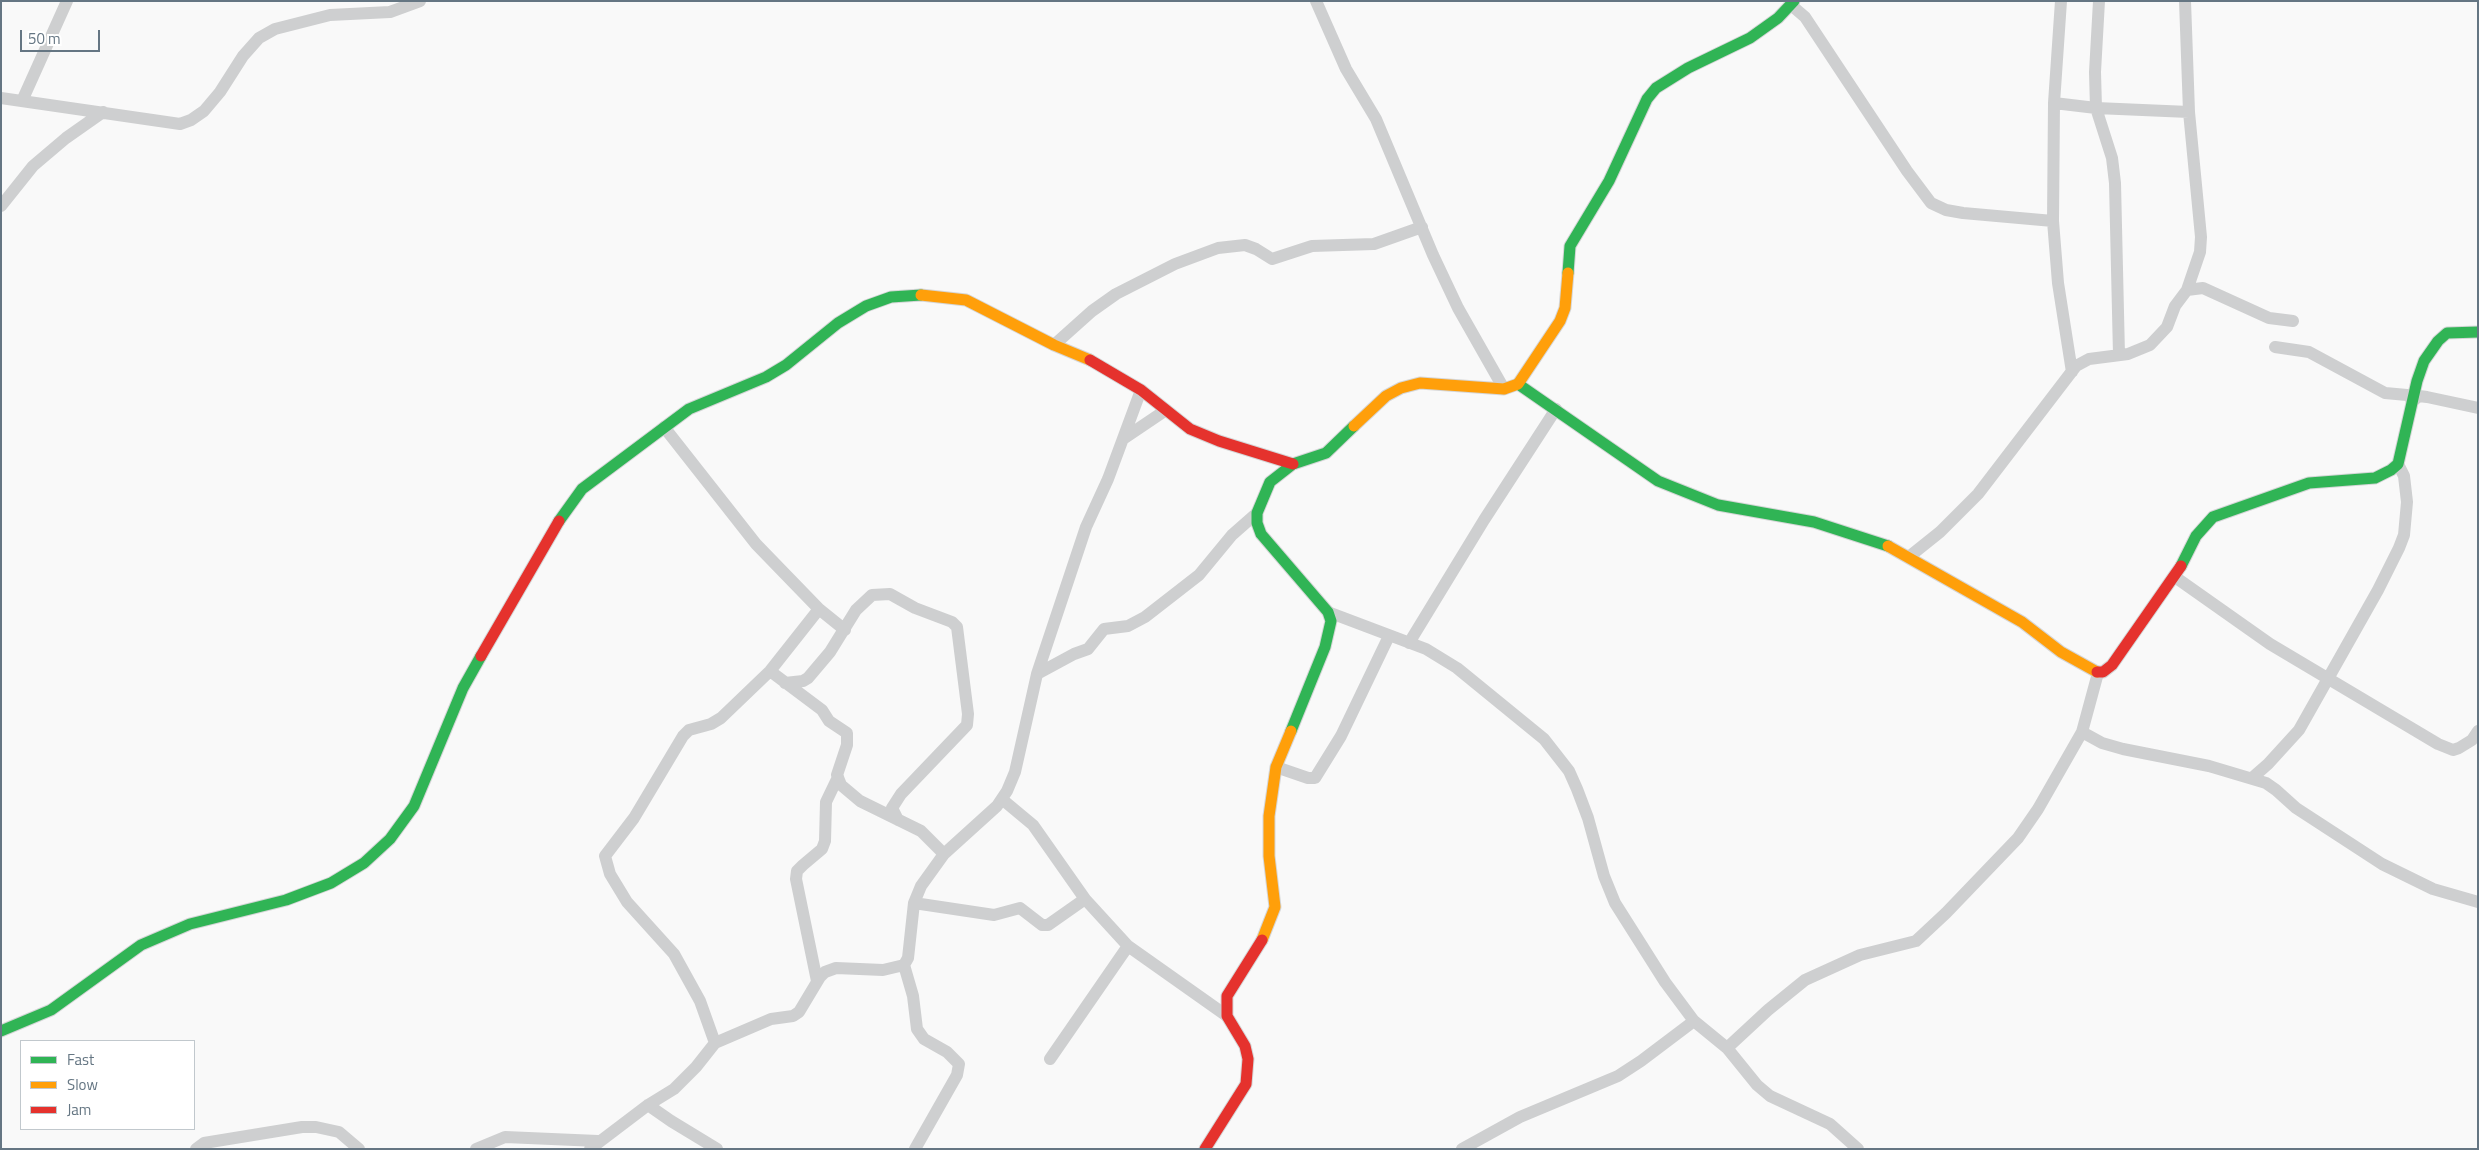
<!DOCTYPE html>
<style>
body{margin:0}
#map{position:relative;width:2479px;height:1150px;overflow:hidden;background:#f9f9f9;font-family:"Titillium Web",sans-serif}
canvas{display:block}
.frame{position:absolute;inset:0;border:2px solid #657683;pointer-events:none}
.legend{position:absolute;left:20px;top:1040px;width:175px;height:90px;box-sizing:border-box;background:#fff;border:1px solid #c1c8cd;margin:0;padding:6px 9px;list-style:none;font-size:15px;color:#657683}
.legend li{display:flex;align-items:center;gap:10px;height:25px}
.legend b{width:25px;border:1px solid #c1c8cd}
.scale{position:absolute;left:20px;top:30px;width:80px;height:22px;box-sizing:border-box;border:2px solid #657683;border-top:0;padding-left:6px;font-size:15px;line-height:18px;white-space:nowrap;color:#657683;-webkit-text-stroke:4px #fff;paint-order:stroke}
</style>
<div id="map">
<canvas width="2479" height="1150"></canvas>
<div class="frame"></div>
<ul class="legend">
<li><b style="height:6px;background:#30b455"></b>Fast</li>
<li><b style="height:6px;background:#ff9f0a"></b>Slow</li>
<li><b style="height:6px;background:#e5322d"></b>Jam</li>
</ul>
<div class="scale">50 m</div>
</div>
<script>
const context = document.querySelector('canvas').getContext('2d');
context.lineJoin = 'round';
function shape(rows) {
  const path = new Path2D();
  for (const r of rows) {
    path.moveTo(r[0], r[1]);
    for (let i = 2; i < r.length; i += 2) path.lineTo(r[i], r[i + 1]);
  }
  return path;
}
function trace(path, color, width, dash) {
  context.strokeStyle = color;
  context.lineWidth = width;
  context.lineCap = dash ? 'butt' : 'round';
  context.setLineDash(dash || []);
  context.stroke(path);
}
const fast = shape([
 [1568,273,1570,246,1609,181,1647,99,1656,88,1688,68,1750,38,1778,18,1794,1],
 [1518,384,1658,481,1718,505,1814,522,1888,546],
 [559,521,582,489,689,409,766,377,786,365,838,323,866,306,891,297,921,295],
 [2181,566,2196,536,2213,517,2309,483,2375,478,2391,470,2398,464,2417,381,2424,361,2438,341,2447,333,2478,332],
 [1291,731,1325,647,1331,621,1328,612,1261,534,1257,523,1257,513,1270,482,1293,464,1326,453,1354,426],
 [1,1031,51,1010,141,945,190,924,286,900,331,883,364,863,390,839,414,806,463,688,481,656]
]);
const slow = shape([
 [921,295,966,300,1054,345,1090,360],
 [1354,426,1386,396,1401,388,1420,383,1504,389,1518,384,1560,321,1565,308,1568,273],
 [1888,546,2022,622,2061,652,2097,672],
 [1262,940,1275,907,1269,856,1269,816,1276,767,1291,731]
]);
const jam = shape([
 [1090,360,1141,390,1190,429,1219,441,1293,464],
 [481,656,559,521],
 [2097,672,2103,672,2112,665,2181,566],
 [1205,1149,1246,1084,1248,1059,1245,1046,1227,1016,1227,996,1262,940]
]);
trace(fast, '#d5d6d7', 13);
trace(slow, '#d5d6d7', 13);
trace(jam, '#d5d6d7', 13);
trace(shape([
 [1316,1,1346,69,1376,119,1433,255,1458,308,1504,389],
 [2061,1,2054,103,2053,221,2058,283,2072,372],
 [2099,1,2095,72,2096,108,2112,158,2115,183,2119,355],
 [2185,1,2189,112,2201,237,2200,252,2187,290],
 [1791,5,1805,17,1907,171,1931,203,1946,210,1963,213,2053,221],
 [1,98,180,124,191,120,204,111,220,92,243,56,259,38,275,29,330,15,390,12,420,1],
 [22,101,67,1],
 [2054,103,2096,108,2189,112],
 [1,206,33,166,66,138,103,112],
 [1054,345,1092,311,1116,294,1175,264,1218,248,1245,245,1256,249,1272,259,1312,246,1374,244,1422,227],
 [2275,347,2309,352,2385,393,2407,395,2414,400,2419,396,2427,397,2478,408],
 [664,427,756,544,819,609,845,630],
 [1123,439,1166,410],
 [1910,556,1940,532,1978,494,2076,366,2089,359,2128,354,2150,345,2167,327,2175,306,2187,290,2203,288,2269,318,2293,321],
 [2175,577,2270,644,2438,744,2453,750,2459,748,2472,740,2478,731],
 [1328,612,1426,649,1457,668,1544,739,1569,771,1577,789,1588,818,1604,876,1615,903,1665,982,1694,1021,1727,1048,1757,1085,1770,1096,1830,1124,1858,1149],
 [1409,643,1484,520,1556,409],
 [770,671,822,710,829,721,847,733,847,745,837,775,841,785,860,801,921,831,944,854],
 [1037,674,1074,654,1088,649,1104,629,1128,626,1145,617,1199,575,1232,535,1257,513],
 [785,683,803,681,808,678,830,652,856,610,872,595,890,594,915,608,952,622,957,627,968,714,967,725,901,794,892,808,898,820],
 [2082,732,2102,743,2123,749,2209,766,2266,783,2276,790,2296,808,2382,864,2433,889,2478,902],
 [1276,767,1308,778,1315,778,1341,736,1389,636],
 [2252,778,2268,764,2299,730,2378,590,2399,548,2404,535,2407,502,2404,476,2398,464],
 [1003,800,1033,825,1085,899,1128,946,1227,1016],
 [914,903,994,915,1020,908,1042,925,1048,925,1085,899],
 [904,965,913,996,917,1029,924,1039,947,1052,959,1064,957,1075,915,1149],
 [817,981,796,879,797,871,803,865,822,849,825,841,826,802,838,777],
 [715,1043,700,1001,674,954,627,902,610,874,605,856,634,818,683,736,689,730,711,724,721,718,770,671,819,609],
 [1727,1048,1768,1010,1805,980,1860,955,1916,941,1946,913,2018,838,2038,809,2082,732,2098,673],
 [1050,1059,1128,946],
 [648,1105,671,1121,717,1149],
 [196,1149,204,1143,302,1127,316,1127,339,1132,359,1149],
 [476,1149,505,1137,598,1141],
 [590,1149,648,1105,674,1089,696,1067,715,1043,771,1019,793,1016,799,1012,820,977,825,972,836,968,883,970,904,965,908,958,914,903,921,886,944,854,997,806,1007,791,1015,772,1037,674,1086,527,1108,479,1141,390],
 [1462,1149,1520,1117,1618,1076,1641,1061,1694,1021]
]), '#cecfd0', 12);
trace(fast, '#30b455', 11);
trace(slow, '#ff9f0a', 11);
trace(jam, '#e5322d', 11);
</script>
